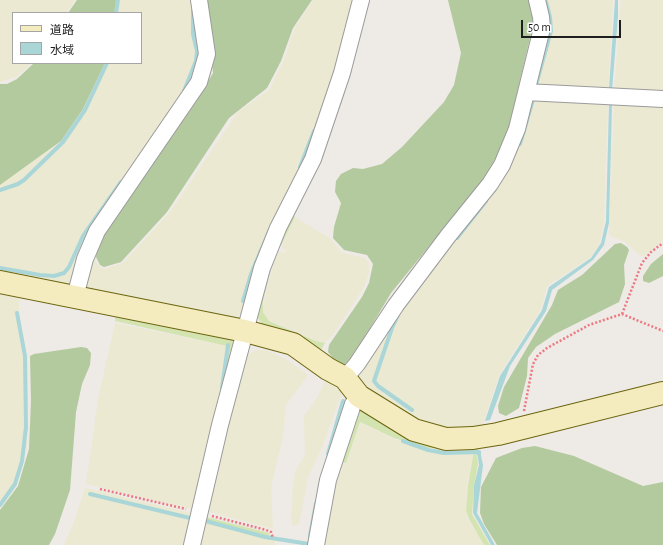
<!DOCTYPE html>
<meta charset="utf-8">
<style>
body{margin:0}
#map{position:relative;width:663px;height:545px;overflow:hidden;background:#eeeae5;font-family:"Alegreya Sans","Noto Sans JP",sans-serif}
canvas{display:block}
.legend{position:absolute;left:12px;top:12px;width:130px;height:52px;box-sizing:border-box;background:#fff;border:1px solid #a5a5a5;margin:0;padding:5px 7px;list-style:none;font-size:12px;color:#1e1e1e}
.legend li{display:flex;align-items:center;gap:8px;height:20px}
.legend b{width:20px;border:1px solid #a5a5a5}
.scale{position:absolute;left:521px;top:20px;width:100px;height:18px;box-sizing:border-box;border:2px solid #1e1e1e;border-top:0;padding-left:5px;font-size:12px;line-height:14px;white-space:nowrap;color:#1e1e1e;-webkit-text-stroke:3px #fff;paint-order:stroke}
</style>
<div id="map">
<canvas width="663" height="545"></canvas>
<ul class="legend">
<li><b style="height:5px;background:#f4ecbe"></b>道路</li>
<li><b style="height:11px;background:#aad6d8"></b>水域</li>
</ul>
<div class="scale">50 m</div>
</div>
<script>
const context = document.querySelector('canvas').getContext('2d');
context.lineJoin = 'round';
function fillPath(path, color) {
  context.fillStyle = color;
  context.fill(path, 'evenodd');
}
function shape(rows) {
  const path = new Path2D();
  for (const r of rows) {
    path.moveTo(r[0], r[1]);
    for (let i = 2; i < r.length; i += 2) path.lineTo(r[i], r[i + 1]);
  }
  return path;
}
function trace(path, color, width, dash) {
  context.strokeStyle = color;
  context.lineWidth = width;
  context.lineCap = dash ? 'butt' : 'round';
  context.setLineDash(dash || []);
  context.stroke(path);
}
fillPath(shape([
 [0,0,75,0,66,13,13,13,13,63,32,63,16,77,0,82],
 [117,0,196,0,205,55,76,287,0,277,0,185,62,141,84,109,106,63,141,63,141,13,116,13],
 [313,0,358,0,319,134,245,312,232,320,82,291,92,256,99,266,105,269,123,263,170,212,238,112,269,90,284,60,295,28],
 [539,0,613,0,608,95,531,89],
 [621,0,663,0,663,97,614,95],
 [529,99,608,99,604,221,600,242,591,257,547,286,541,309,499,375,481,430,459,432,421,426,375,399,357,379,358,372,485,194],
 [614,99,663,101,663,241,642,257,625,242,609,235],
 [295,217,331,239,342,253,365,258,369,263,369,271,365,285,346,315,332,336,325,342,317,341,269,320,263,312,264,301,274,261,279,251,285,253,286,251,282,247],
 [0,289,19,293,19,313,27,358,28,401,27,449,16,485,0,507],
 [115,323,227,346,218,399,192,509,86,484,98,400],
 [257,350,266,350,287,360,308,375,286,405,283,436,271,487,273,529,206,511,244,364,247,355],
 [326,379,342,392,322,447,308,477,299,524,294,526,292,524,291,515,293,486,295,472,305,455,304,416,318,396],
 [360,423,394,439,427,449,474,451,467,485,466,511,469,522,484,545,320,545,336,463,346,464],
 [85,488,191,513,184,545,64,545,75,519],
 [200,522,275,540,275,545,195,545]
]), '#ebe9d2');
fillPath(shape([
 [290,213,295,217,281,246,274,243],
 [273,248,278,251,273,261,263,301,263,312,269,321,316,341,325,343,319,353,264,327,256,315],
 [116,312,229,336,236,346,193,509,219,396,227,346,115,321],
 [356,408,480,444,478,451,476,451,478,464,474,485,472,514,490,545,484,545,470,521,466,511,468,485,474,451,427,448,394,438,360,422,346,463,336,462],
 [206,517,269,533,271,540,200,522]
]), '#d3e4b0');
fillPath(shape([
 [77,0,116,0,115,13,68,13],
 [206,0,312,0,293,28,281,61,267,88,229,118,167,212,121,262,104,267,100,265,96,257,97,247,106,228,195,103,213,73],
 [448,0,532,0,534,21,508,131,488,174,391,293,350,362,344,365,338,364,328,352,329,345,362,297,369,283,373,264,367,255,344,250,333,238,334,227,341,203,335,192,336,181,341,174,353,168,363,169,382,164,402,147,444,102,454,85,461,53],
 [34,63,105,63,83,109,61,141,0,185,0,84,7,84,17,79],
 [621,243,627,247,629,250,624,265,625,284,619,302,555,334,536,347,528,358,527,376,519,408,506,416,499,413,498,406,504,387,552,305,558,290,582,275,615,244],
 [663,254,663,276,649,283,643,281,643,276,651,264],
 [81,347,87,348,91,353,90,365,82,384,76,412,70,490,55,534,49,545,0,545,0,510,18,486,29,449,31,401,30,356,34,354],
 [535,446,574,456,643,486,663,482,663,545,497,545,484,524,480,513,481,487,496,458,522,448]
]), '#b3ca9e');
fillPath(shape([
 [615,0,618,0,618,16,612,90,609,89],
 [609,104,612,105,609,223,604,245,593,260,552,290,546,311,510,366,490,420,485,421,500,376,542,310,549,287,591,258,601,243,606,221],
 [480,451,483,465,477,513,495,545,491,545,473,513,474,485,479,465,477,452]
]), '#aad6d8');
trace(shape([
 [116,13,118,0],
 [536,85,551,31,550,17,546,2],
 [184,91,196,61,197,51,193,34,193,10],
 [520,144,533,100],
 [300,167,314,131],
 [0,190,18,184,24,180,63,142,85,110,107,63],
 [457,238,486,201],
 [0,268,40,275,54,276,64,273,69,267,83,236,121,182],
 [243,301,251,274,270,229],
 [398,315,392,328,374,381,378,386,412,410],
 [222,388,228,345],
 [403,441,428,450,444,453,479,452,479,454],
 [328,454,343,401],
 [90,494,194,519],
 [0,505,15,484,22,461,26,427,25,356,17,313],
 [202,520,265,537,309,544],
 [310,536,316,503]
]), '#aad6d8', 4);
const street = shape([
 [526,92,663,99],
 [75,297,85,259,97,231,199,82,207,54,199,0],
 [345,378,357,364,396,305,448,236,490,184,502,165,517,129,542,28,541,17,537,0],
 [192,545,220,425,262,268,278,228,313,159,342,73,361,0],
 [316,545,328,480,353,404,359,396]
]);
const secondary = shape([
 [0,282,245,331,293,344,328,369,345,378,359,396,414,430,446,439,473,438,498,434,663,393]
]);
trace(street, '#9b9b9b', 18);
trace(secondary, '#6c650f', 24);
trace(shape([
 [622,314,642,263,651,252,663,243],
 [524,411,533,364,538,355,547,348,589,325,622,314,663,331],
 [100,489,186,509],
 [212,516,266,530,271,532,273,538]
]), '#ed7881', 2.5, [2, 2]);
trace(street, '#fff', 16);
trace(secondary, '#f4ecbe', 22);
</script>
